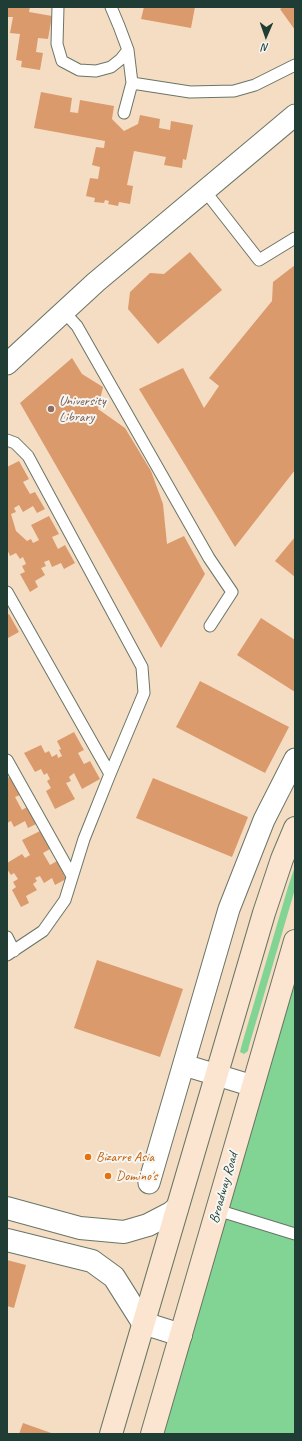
<!DOCTYPE html>
<style>
body{margin:0}
#map{position:relative;width:302px;height:1441px;overflow:hidden;background:#f4ddc3;font-family:Caveat,sans-serif}
canvas{display:block}
.frame{position:absolute;inset:0;border:8px solid #1f3d34;pointer-events:none}
.north{position:absolute;left:246px;top:16px;width:40px;height:40px;-webkit-text-stroke:3px #f6f6f2;paint-order:stroke;rotate:182deg;font-size:11px;font-weight:700;line-height:16px;text-align:center;color:#1f3d34}
.north::after{content:'';display:block;margin:auto;width:14px;height:18px;background:#1f3d34;clip-path:polygon(50% 0,100% 100%,50% 72%,0 100%)}
</style>
<div id="map">
<canvas width="302" height="1441"></canvas>
<div class="frame"></div>
<div class="north">N</div>
</div>
<script>
const context = document.querySelector('canvas').getContext('2d');
context.lineJoin = 'round';
function fillPath(path, color) {
  context.fillStyle = color;
  context.fill(path, 'evenodd');
}
function shape(rows) {
  const path = new Path2D();
  for (const r of rows) {
    path.moveTo(r[0], r[1]);
    for (let i = 2; i < r.length; i += 2) path.lineTo(r[i], r[i + 1]);
  }
  return path;
}
function trace(path, color, width, dash) {
  context.strokeStyle = color;
  context.lineWidth = width;
  context.lineCap = dash ? 'butt' : 'round';
  context.setLineDash(dash || []);
  context.stroke(path);
}
function drawText(font, color, halo, rows, align = 'center') {
  context.font = font + ' Caveat,sans-serif';
  context.lineWidth = 4;
  context.setLineDash([]);
  context.textBaseline = 'middle';
  context.strokeStyle = halo;
  context.fillStyle = color;
  for (const [text, x, y, turn = 0] of rows) {
    context.save();
    context.translate(x, y);
    context.rotate((+turn || 0) * Math.PI / 180);
    context.textAlign = isNaN(turn) ? turn : align;
    if (halo) context.strokeText(text, 0, 0);
    context.fillText(text, 0, 0);
    context.restore();
  }
}
fillPath(shape([
 [295,866,295,889,249,1046,248,1051,244,1054,240,1052,242,1044,288,887],
 [295,975,295,1434,160,1434]
]), '#82d495');
fillPath(shape([
 [7,7,30,7,29,12,52,16,48,39,38,38,36,52,43,53,40,70,21,67,22,61,16,60,20,34,10,33,13,17,7,17],
 [144,7,195,7,191,28,141,19],
 [283,7,295,7,295,30,280,9],
 [41,92,72,98,70,112,78,113,80,100,114,106,112,119,124,131,138,124,140,115,160,119,159,128,170,130,171,121,193,125,186,160,183,159,182,168,164,165,166,157,134,151,127,185,133,186,130,204,119,202,118,206,108,204,109,201,105,200,104,203,94,202,95,198,86,196,90,178,98,179,100,167,92,165,96,147,104,148,105,141,34,128],
 [190,252,222,290,158,344,128,309,130,292,150,273,164,274],
 [295,265,295,470,235,547,139,389,183,368,204,408,219,386,209,378,272,301,273,282],
 [72,358,82,374,103,387,98,409,125,428,151,471,163,504,167,544,184,536,205,574,161,648,20,403],
 [19,461,29,479,23,482,30,494,35,492,45,509,37,513,33,506,23,512,19,505,14,508,16,512,11,514,16,531,27,541,31,539,33,543,39,540,31,525,49,516,59,534,52,537,58,549,65,545,75,563,64,569,61,563,52,567,49,560,44,562,46,566,41,568,45,575,35,581,38,587,30,592,20,574,25,572,22,566,26,564,23,557,20,559,16,553,10,556,7,549,7,467],
 [295,537,295,577,275,561],
 [9,614,19,632,8,638,7,615],
 [261,618,295,640,295,692,237,655],
 [200,681,289,727,265,773,176,727],
 [74,732,84,750,78,753,84,764,90,761,100,779,82,789,74,773,69,777,71,781,66,783,75,799,55,809,46,791,51,788,47,781,50,779,47,773,44,775,41,769,35,772,24,753,41,745,45,753,49,751,52,757,57,754,58,758,62,756,59,750,61,749,57,741],
 [10,777,20,795,15,797,22,810,27,807,36,824,28,828,25,821,14,827,11,821,7,823,7,778],
 [153,778,248,817,232,857,136,818],
 [40,831,50,849,43,853,50,865,57,861,66,879,55,885,52,878,44,883,40,876,35,878,37,881,33,884,37,890,26,896,29,903,21,907,12,890,16,887,13,882,18,879,14,873,11,875,7,869,7,863,22,854,25,858,30,855,22,840],
 [97,960,183,989,160,1057,74,1028],
 [7,1260,26,1265,14,1308,7,1306],
 [23,1423,54,1434,19,1434]
]), '#da9a6c');
const service = shape([
 [58,7,57,44,62,61,79,70,96,71,111,67,121,59,128,50,119,26,111,7],
 [132,83,190,92,234,91,255,85,295,65],
 [124,113,132,83,128,50],
 [205,191,259,260,295,238],
 [64,312,77,326,209,558,232,592,210,626],
 [7,440,15,443,28,456,142,667,144,693,110,774,84,839,65,900,43,931,7,955],
 [7,592,110,774],
 [7,760,72,876],
 [7,937,14,951],
 [217,1210,295,1234]
]);
const minor = shape([
 [7,364,96,282,295,115],
 [184,1065,253,1086],
 [149,1183,229,909,264,820,295,759]
]);
const tertiary = shape([
 [7,1208,80,1228,124,1232,148,1225,171,1213,177,1208],
 [7,1240,92,1261,114,1277,143,1323,181,1335]
]);
const secondary = shape([
 [111,1434,264,913,282,859,295,828],
 [152,1434,295,941]
]);
trace(service, '#6a7566', 13);
trace(minor, '#6a7566', 23);
trace(tertiary, '#6a7566', 24);
trace(secondary, '#6a7566', 24);
trace(service, '#fff', 11);
trace(minor, '#fff', 21);
trace(tertiary, '#fff', 22);
trace(secondary, '#fce5d0', 22);
for (const [x, y, r, color] of [
 [51,409,4,"#8d6e63"],
 [88,1157,4,"#e8710a"],
 [108,1176,4,"#e8710a"]
]) {
  const dot = new Path2D();
  dot.arc(x, y, r, 0, 2 * Math.PI);
  context.fillStyle = color;
  context.fill(dot);
  trace(dot, '#f6f6f2', 1.5);
}
drawText('14px', '#785e54', '#f6f6f2', [
 ["University",59,401],
 ["Library",59,417]
], 'left');
drawText('14px', '#c56008', '#f6f6f2', [
 ["Bizarre Asia",96,1157],
 ["Domino's",116,1176]
], 'left');
drawText('14px', '#1f3d34', '#f6f6f2', [
 ["Broadway Road",224,1188,-74]
]);
</script>
